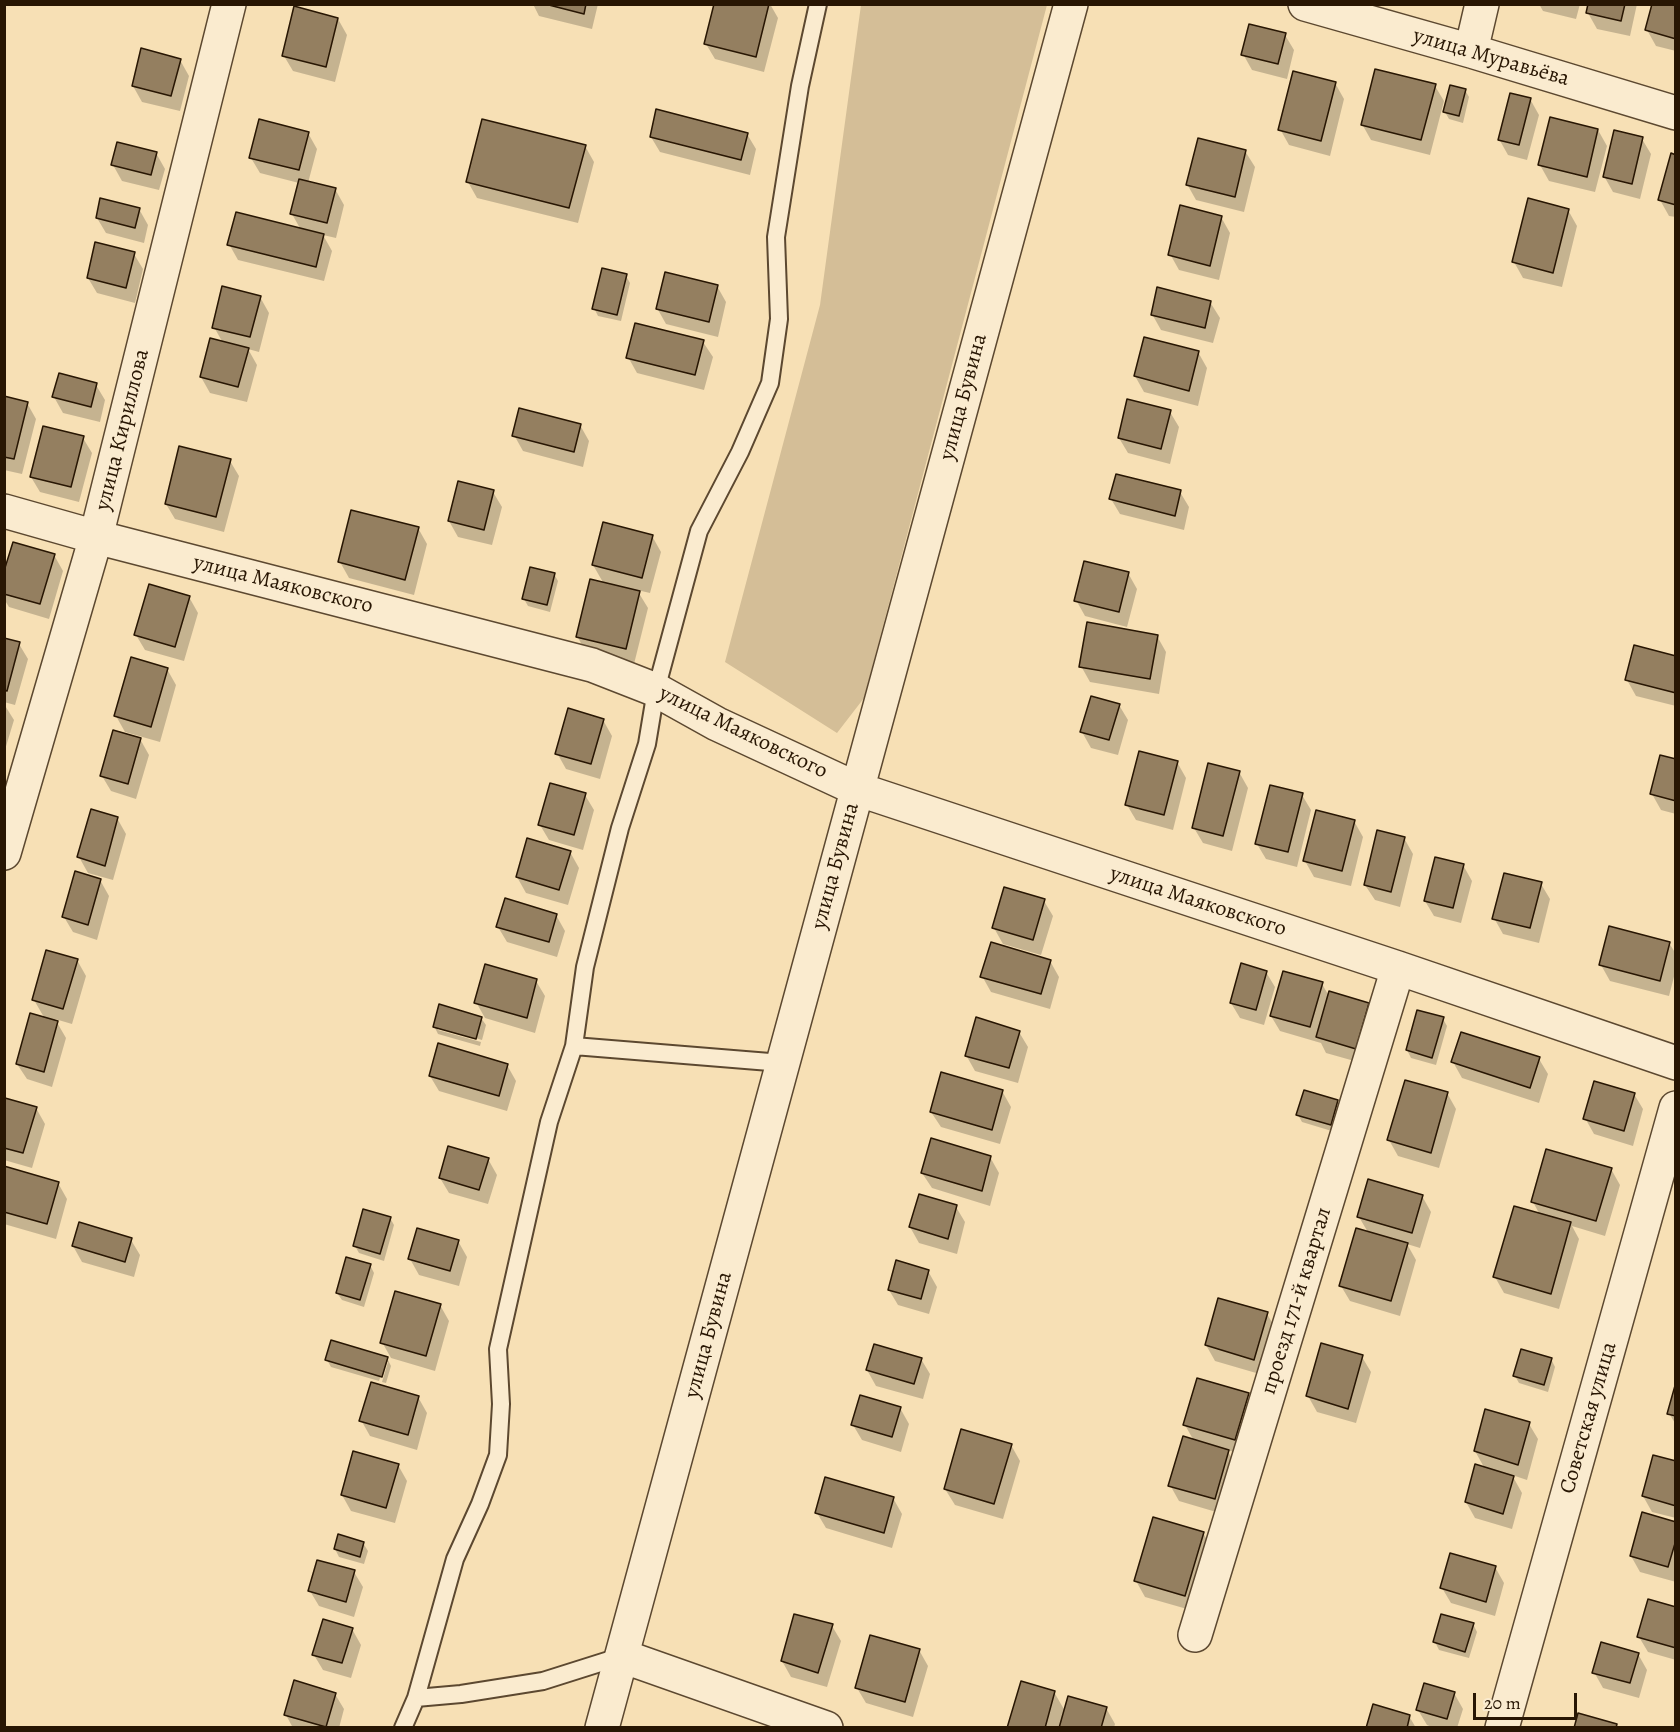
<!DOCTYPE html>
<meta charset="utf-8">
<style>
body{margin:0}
#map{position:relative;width:1680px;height:1732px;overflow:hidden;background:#f7e0b5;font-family:Alegreya,serif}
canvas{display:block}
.frame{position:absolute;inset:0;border:6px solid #281603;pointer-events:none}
.scale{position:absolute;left:1473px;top:1693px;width:104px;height:27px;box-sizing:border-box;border:3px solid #281603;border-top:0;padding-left:8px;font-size:18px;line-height:21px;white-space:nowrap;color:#281603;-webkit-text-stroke:4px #faebcf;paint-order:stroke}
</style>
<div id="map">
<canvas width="1680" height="1732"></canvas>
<div class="frame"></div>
<div class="scale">20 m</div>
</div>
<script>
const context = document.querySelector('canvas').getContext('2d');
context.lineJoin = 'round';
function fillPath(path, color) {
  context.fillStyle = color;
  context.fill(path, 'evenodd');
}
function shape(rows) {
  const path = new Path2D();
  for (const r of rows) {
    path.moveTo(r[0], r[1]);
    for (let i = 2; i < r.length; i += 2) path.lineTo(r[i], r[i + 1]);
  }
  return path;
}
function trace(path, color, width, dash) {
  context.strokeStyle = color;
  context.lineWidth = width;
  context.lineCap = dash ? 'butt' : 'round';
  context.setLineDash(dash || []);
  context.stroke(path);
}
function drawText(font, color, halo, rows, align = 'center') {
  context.font = font + ' Alegreya,serif';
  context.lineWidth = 5;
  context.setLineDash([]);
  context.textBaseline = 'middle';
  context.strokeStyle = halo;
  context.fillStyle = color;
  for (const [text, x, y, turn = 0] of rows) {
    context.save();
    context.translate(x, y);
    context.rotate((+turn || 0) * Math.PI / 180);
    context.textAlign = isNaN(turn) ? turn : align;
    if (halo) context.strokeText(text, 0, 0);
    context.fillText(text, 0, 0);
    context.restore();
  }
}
fillPath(shape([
 [861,5,1047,5,864,698,837,733,725,662,820,305]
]), '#d4be97');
fillPath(shape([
 [533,4,598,4,592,29,539,16],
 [715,4,770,4,778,18,764,72,715,59,706,44],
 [1539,4,1580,4,1576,19,1543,11],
 [1589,4,1637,4,1630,36,1597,29,1588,13],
 [1676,4,1676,51,1656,46,1647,30],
 [338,19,347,35,335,82,293,71,284,56],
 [1285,35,1294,50,1287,79,1252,70,1243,54],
 [180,60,189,76,180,111,142,102,133,86],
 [1335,83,1344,99,1330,156,1289,145,1280,129],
 [1435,86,1444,101,1430,155,1371,140,1362,124],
 [1465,90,1469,97,1463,123,1449,119,1445,112],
 [1530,99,1539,115,1527,160,1508,155,1499,139],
 [1598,130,1607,146,1595,192,1549,181,1540,165],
 [308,133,317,149,308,183,335,189,344,205,336,238,323,235,332,251,324,281,238,260,229,244,301,230,292,214,299,183,260,173,251,158],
 [747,134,756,149,750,175,660,152,651,137],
 [1642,139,1651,154,1640,199,1613,192,1604,176],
 [585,146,594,162,578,223,477,198,468,182],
 [1245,151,1255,167,1244,212,1196,200,1187,184],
 [156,153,165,169,159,190,122,181,113,165],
 [1676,156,1676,217,1669,216,1660,200],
 [139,209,148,225,144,243,106,233,97,218],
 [1568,210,1577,226,1562,287,1523,278,1514,262],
 [1221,217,1230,233,1219,280,1179,270,1170,254],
 [134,254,143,269,135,303,97,293,88,278],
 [626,276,630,283,621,321,598,316,594,308],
 [717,286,726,302,718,337,666,324,657,308],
 [260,297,269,313,259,352,248,349,257,365,247,402,210,393,201,377,223,343,214,327],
 [1210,302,1220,318,1213,343,1161,330,1152,314],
 [703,342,713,357,704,390,637,373,628,357],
 [1198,352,1207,368,1198,406,1144,392,1135,376],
 [96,385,105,400,100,422,63,413,54,397],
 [4,397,27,403,36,419,22,474,4,470],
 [1170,412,1179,427,1170,464,1128,453,1119,438],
 [580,425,589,441,583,467,523,451,514,435],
 [83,438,92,453,79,502,40,492,31,477],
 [230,461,239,476,224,532,175,519,166,504],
 [493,492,502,507,492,545,458,537,449,521],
 [1180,492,1189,507,1184,530,1120,514,1111,499],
 [418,528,427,544,414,595,349,578,340,562],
 [652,536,661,552,650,593,637,590,648,608,634,664,586,652,577,636,604,584,593,565],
 [54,555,63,571,49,619,9,607,4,599,4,577],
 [1128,573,1137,589,1127,627,1085,616,1076,600],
 [554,574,558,581,550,612,528,606,524,599],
 [189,597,198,613,184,661,145,650,136,635],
 [1157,636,1166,652,1159,694,1090,682,1081,666],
 [4,639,19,644,28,659,15,705,4,702],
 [1676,657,1676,706,1636,696,1627,680],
 [167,669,176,685,160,742,125,732,116,716],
 [4,704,14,720,4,753],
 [1119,705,1128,720,1118,755,1091,748,1082,732],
 [603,720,612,736,600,779,566,769,557,753],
 [140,739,149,755,136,799,111,791,102,776],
 [1676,760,1676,814,1661,810,1652,794],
 [1177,762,1186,778,1173,830,1136,820,1127,805],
 [1239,772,1248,788,1232,851,1203,843,1194,828],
 [585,795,594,810,583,850,549,840,540,825],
 [1302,795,1311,810,1297,867,1266,859,1257,844],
 [117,818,126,834,113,880,88,873,79,857],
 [1354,821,1363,837,1351,886,1314,877,1305,861],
 [1404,838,1413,854,1400,907,1375,900,1365,885],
 [570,852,579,868,568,905,526,893,517,877],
 [1463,865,1472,881,1461,923,1434,916,1425,901],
 [100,880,109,896,97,940,73,932,64,917],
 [1541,884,1550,899,1539,943,1503,934,1494,918],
 [1044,901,1053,916,1041,955,1003,944,994,928],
 [556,915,565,931,557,957,507,942,498,927],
 [1669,943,1676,954,1676,969,1669,996,1610,981,1601,965],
 [77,960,86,976,72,1024,55,1019,66,1038,52,1087,27,1079,17,1064,45,1019,34,1000],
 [1050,961,1059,977,1050,1009,991,992,982,976],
 [1266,972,1275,987,1264,1025,1240,1018,1231,1003],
 [536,981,545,996,535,1033,485,1018,476,1002],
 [1322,984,1329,996,1368,1004,1377,1020,1365,1064,1326,1053,1321,1043,1280,1031,1271,1016],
 [481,1018,486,1025,482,1040,438,1027,438,1030,481,1042,480,1046,438,1034,434,1026],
 [1443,1019,1447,1026,1436,1065,1411,1058,1407,1050],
 [1019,1032,1028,1047,1018,1083,975,1071,966,1055],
 [1539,1059,1548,1074,1539,1103,1462,1078,1453,1062],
 [507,1065,516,1081,507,1111,439,1091,430,1076],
 [1002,1091,1011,1107,1000,1144,941,1127,931,1112],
 [1447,1093,1456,1109,1439,1168,1398,1156,1389,1140],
 [1634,1094,1643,1109,1633,1146,1594,1134,1585,1118],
 [6,1100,36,1108,45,1124,32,1168,4,1160,4,1106],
 [1337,1102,1341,1109,1335,1132,1302,1122,1298,1115],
 [990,1157,999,1173,990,1206,932,1188,922,1173],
 [488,1159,497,1175,488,1204,449,1193,440,1178],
 [4,1167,58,1183,67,1199,56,1239,4,1224],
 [1611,1169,1620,1185,1605,1236,1572,1226,1579,1239,1559,1309,1504,1293,1495,1277,1540,1215,1533,1202],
 [1422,1196,1431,1212,1420,1248,1407,1244,1416,1260,1400,1316,1350,1301,1341,1286,1369,1234,1359,1217],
 [956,1207,965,1222,957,1254,919,1243,910,1227],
 [390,1218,394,1225,384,1261,359,1253,355,1246],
 [131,1240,140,1255,134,1277,82,1262,73,1246],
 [458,1241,467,1257,459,1286,419,1275,410,1259],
 [370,1265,374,1273,364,1307,342,1300,337,1293],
 [928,1271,937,1287,929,1314,898,1305,889,1290],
 [440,1305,449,1321,435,1371,391,1358,382,1342],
 [1267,1314,1276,1329,1263,1375,1215,1361,1206,1345],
 [1362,1357,1371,1372,1356,1423,1317,1412,1308,1396],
 [387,1358,391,1366,386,1383,382,1382,388,1362,385,1362,379,1381,331,1367,327,1360],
 [921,1359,930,1374,923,1399,876,1386,867,1370],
 [1551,1359,1555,1367,1548,1392,1519,1383,1515,1376],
 [1676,1388,1676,1425,1669,1413],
 [1248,1395,1257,1410,1244,1455,1227,1450,1237,1467,1223,1514,1179,1501,1170,1485,1194,1441,1185,1425],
 [418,1397,427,1413,417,1450,370,1436,361,1420],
 [900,1408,909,1424,901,1452,862,1440,853,1425],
 [1529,1424,1538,1439,1527,1480,1512,1475,1522,1493,1512,1529,1475,1518,1466,1502,1485,1469,1475,1451],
 [1011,1445,1020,1461,1003,1519,955,1505,945,1489],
 [1676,1462,1676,1518,1652,1512,1643,1496],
 [398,1465,407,1481,395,1523,351,1511,342,1495],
 [893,1498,902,1514,892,1548,826,1528,817,1513],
 [1676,1524,1676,1582,1640,1572,1631,1556],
 [1203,1533,1212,1548,1194,1611,1145,1597,1136,1581],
 [363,1543,368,1551,364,1564,339,1557,335,1549],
 [1495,1567,1504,1583,1495,1616,1451,1603,1442,1588],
 [354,1572,363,1587,354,1617,319,1606,310,1591],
 [1676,1608,1676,1660,1648,1652,1639,1637],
 [1473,1624,1477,1632,1469,1658,1439,1650,1435,1642],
 [832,1626,841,1641,827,1687,791,1677,782,1661],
 [352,1629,361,1645,351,1678,323,1670,314,1655],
 [919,1650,928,1666,913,1717,866,1703,857,1688],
 [1638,1654,1647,1670,1639,1698,1603,1688,1594,1672],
 [1054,1692,1065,1711,1106,1708,1115,1724,1114,1728,1008,1728],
 [1454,1693,1463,1709,1457,1728,1434,1728,1427,1725,1418,1710],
 [335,1694,344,1709,339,1728,293,1728,286,1715],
 [1409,1716,1416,1728,1368,1728]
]), '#0003');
const building = shape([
 [545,4,586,4,584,14,545,4],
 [714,4,769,4,756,57,704,44,714,4],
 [1588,4,1625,4,1621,21,1586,13,1588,4],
 [1652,4,1676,4,1676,39,1645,30,1652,4],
 [294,6,338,18,326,67,282,56,294,6],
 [1249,24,1286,33,1278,64,1241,55,1249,24],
 [141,48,181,59,171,96,132,86,141,48],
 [1375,69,1436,84,1421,140,1361,125,1375,69],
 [1293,71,1336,82,1321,141,1278,130,1293,71],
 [1450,85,1466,89,1459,116,1443,112,1450,85],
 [1510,93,1531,98,1519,145,1498,140,1510,93],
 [656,109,748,133,741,160,650,137,656,109],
 [1550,117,1598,129,1587,177,1538,165,1550,117],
 [259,119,309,132,299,170,249,158,259,119],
 [482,119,586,145,569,208,466,182,482,119],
 [1614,130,1643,137,1632,184,1603,177,1614,130],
 [1198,138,1246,150,1235,197,1186,185,1198,138],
 [117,142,157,152,151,175,111,165,117,142],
 [1671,153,1676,155,1676,205,1658,200,1671,153],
 [299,179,336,188,327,223,290,214,299,179],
 [100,198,140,208,135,228,96,218,100,198],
 [1528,198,1569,209,1553,273,1512,262,1528,198],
 [1180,205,1222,216,1210,266,1168,255,1180,205],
 [236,212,324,234,316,267,227,245,236,212],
 [95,242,135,252,126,288,87,278,95,242],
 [602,268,627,274,617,315,592,309,602,268],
 [665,272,718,285,709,322,656,309,665,272],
 [222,286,261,296,250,337,212,328,222,286],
 [1157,287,1211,301,1205,328,1151,315,1157,287],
 [635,323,704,340,695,375,626,358,635,323],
 [1144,337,1199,351,1189,391,1134,376,1144,337],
 [210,338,249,348,238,387,200,377,210,338],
 [59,373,97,383,91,407,52,397,59,373],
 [4,396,28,402,14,459,4,457,4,396],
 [1127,399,1171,410,1161,449,1118,438,1127,399],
 [519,408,581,424,574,452,512,436,519,408],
 [43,426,84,436,71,487,30,477,43,426],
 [179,446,231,459,216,517,165,504,179,446],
 [1116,474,1181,490,1175,516,1109,499,1116,474],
 [458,481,494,490,484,530,448,521,458,481],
 [351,510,419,527,405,580,338,562,351,510],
 [603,522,653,535,642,578,592,565,603,522],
 [13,542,55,554,40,604,4,594,4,571,13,542],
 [1084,561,1129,572,1119,612,1074,601,1084,561],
 [530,567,555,573,547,605,522,599,530,567],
 [590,579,640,591,626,649,576,637,590,579],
 [149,584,190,596,175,647,134,635,149,584],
 [1087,622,1158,635,1150,679,1079,667,1087,622],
 [4,638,20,642,7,691,4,690,4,638],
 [1634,645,1676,656,1676,693,1625,680,1634,645],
 [131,657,168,668,151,727,114,716,131,657],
 [1091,696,1120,704,1109,740,1080,732,1091,696],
 [568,708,604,719,591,764,555,754,568,708],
 [113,730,141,738,128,784,100,776,113,730],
 [1139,751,1178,761,1164,815,1125,805,1139,751],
 [1660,755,1676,759,1676,801,1650,794,1660,755],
 [1208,763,1240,771,1223,836,1192,828,1208,763],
 [550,783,586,793,574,835,538,825,550,783],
 [1270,785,1303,793,1288,852,1255,844,1270,785],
 [91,809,118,817,105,866,77,857,91,809],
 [1316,810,1355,820,1342,871,1303,861,1316,810],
 [1377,830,1405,837,1391,892,1364,885,1377,830],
 [527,838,571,851,559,890,516,877,527,838],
 [1435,857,1464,864,1453,908,1424,901,1435,857],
 [75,871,101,879,88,925,62,917,75,871],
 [1504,873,1542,882,1530,928,1492,919,1504,873],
 [1004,887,1045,899,1033,940,992,928,1004,887],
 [505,898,557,914,549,942,496,927,505,898],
 [1609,926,1670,942,1660,981,1599,965,1609,926],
 [991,942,1051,960,1041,994,980,977,991,942],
 [46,950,78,959,63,1009,32,1000,46,950],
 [1241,963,1267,971,1256,1010,1230,1003,1241,963],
 [485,964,537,979,527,1018,474,1003,485,964],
 [1283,971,1323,982,1310,1027,1270,1016,1283,971],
 [1329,991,1369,1003,1356,1049,1316,1037,1329,991],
 [439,1004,482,1017,476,1039,433,1027,439,1004],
 [1417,1010,1444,1017,1432,1058,1406,1050,1417,1010],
 [30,1013,58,1021,44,1072,16,1064,30,1013],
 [976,1017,1020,1031,1009,1068,965,1056,976,1017],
 [1461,1032,1540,1057,1530,1088,1451,1062,1461,1032],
 [438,1043,508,1064,499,1096,429,1076,438,1043],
 [941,1072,1003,1090,992,1130,930,1112,941,1072],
 [1405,1080,1448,1092,1431,1153,1387,1140,1405,1080],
 [1594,1081,1635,1093,1624,1131,1583,1119,1594,1081],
 [1304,1090,1338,1100,1331,1125,1296,1115,1304,1090],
 [5,1098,37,1107,23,1153,4,1148,5,1098],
 [931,1138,991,1156,982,1191,921,1173,931,1138],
 [448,1146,489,1158,479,1190,439,1178,448,1146],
 [1546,1149,1612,1168,1596,1221,1531,1202,1546,1149],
 [4,1166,59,1182,47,1224,4,1212,4,1166],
 [1368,1179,1423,1195,1412,1233,1357,1217,1368,1179],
 [919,1194,957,1205,948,1239,909,1227,919,1194],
 [1514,1206,1571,1222,1551,1294,1493,1277,1514,1206],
 [363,1209,391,1217,380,1254,353,1246,363,1209],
 [79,1222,132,1238,125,1262,72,1246,79,1222],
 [417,1228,459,1240,450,1271,408,1259,417,1228],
 [1356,1228,1408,1243,1391,1301,1339,1286,1356,1228],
 [346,1257,371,1264,360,1300,336,1293,346,1257],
 [896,1260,929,1270,921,1299,888,1290,896,1260],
 [395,1291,441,1304,426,1356,380,1343,395,1291],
 [1218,1298,1268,1312,1254,1360,1205,1345,1218,1298],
 [331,1340,388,1357,382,1377,325,1360,331,1340],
 [1321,1343,1363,1355,1348,1409,1306,1396,1321,1343],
 [874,1344,922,1358,914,1384,866,1370,874,1344],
 [1521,1349,1552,1358,1544,1385,1513,1376,1521,1349],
 [1197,1378,1249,1393,1235,1440,1183,1425,1197,1378],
 [371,1382,419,1396,408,1435,359,1421,371,1382],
 [1676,1382,1676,1416,1667,1414,1676,1382],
 [860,1395,901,1407,892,1437,851,1425,860,1395],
 [1485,1409,1530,1422,1518,1465,1474,1451,1485,1409],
 [961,1429,1012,1444,994,1504,944,1489,961,1429],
 [1183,1436,1229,1450,1215,1499,1168,1486,1183,1436],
 [353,1451,399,1464,386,1508,341,1495,353,1451],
 [1653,1455,1676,1461,1676,1506,1642,1496,1653,1455],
 [1475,1464,1514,1476,1503,1514,1465,1502,1475,1464],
 [825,1477,894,1497,884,1533,815,1513,825,1477],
 [1642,1512,1676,1522,1676,1540,1668,1567,1630,1556,1642,1512],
 [1153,1517,1204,1532,1185,1596,1134,1581,1153,1517],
 [338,1534,364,1542,360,1557,334,1549,338,1534],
 [1450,1553,1496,1566,1486,1602,1440,1588,1450,1553],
 [317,1560,355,1570,346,1602,308,1591,317,1560],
 [1648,1599,1676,1607,1676,1648,1637,1637,1648,1599],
 [794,1614,833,1624,818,1673,781,1661,794,1614],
 [1441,1614,1474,1623,1465,1652,1433,1642,1441,1614],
 [323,1619,353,1628,342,1663,312,1655,323,1619],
 [870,1635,920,1649,905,1702,855,1688,870,1635],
 [1601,1642,1639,1653,1630,1683,1592,1673,1601,1642],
 [294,1680,336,1693,326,1727,284,1715,294,1680],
 [1021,1681,1055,1691,1045,1728,1007,1728,1021,1681],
 [1424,1683,1455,1692,1447,1719,1416,1710,1424,1683],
 [1068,1696,1107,1707,1101,1728,1059,1728,1068,1696],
 [1373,1704,1410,1715,1407,1728,1366,1728,1373,1704],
 [1578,1713,1617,1724,1616,1728,1574,1728,1578,1713]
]);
fillPath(building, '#947f60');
trace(building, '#281603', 1.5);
const service = shape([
 [574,1046,782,1063],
 [416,1698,461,1694,543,1681,622,1656],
 [403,1728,416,1698,455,1559,480,1504,498,1455,501,1404,498,1349,549,1122,574,1046,585,967,620,828,647,744,656,690,699,531,740,452,770,383,779,319,776,237,800,86,818,4]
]);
const minor = shape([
 [1305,4,1471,51,1676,113],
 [1471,51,1482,4],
 [4,511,96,537,592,665,656,690,717,724,857,789,1398,968,1676,1063],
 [4,853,96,537,229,4],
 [1195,1635,1398,968],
 [622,1656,826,1728],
 [602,1728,1071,4],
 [1502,1728,1676,1108]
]);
trace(service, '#5c4830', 20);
trace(minor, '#5c4830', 36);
trace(service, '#faebcf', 16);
trace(minor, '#faebcf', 33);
drawText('22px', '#281603', '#faebcf', [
 ["улица Муравьёва",1491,58,16],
 ["улица Бувина",964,397,-75],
 ["улица Кириллова",123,430,-76],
 ["улица Маяковского",283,585,14],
 ["улица Маяковского",743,733,26],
 ["улица Бувина",836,866,-75],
 ["улица Маяковского",1198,902,18],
 ["проезд 171-й квартал",1297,1301,-73],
 ["улица Бувина",709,1335,-75],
 ["Советская улица",1589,1418,-74]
]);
</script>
